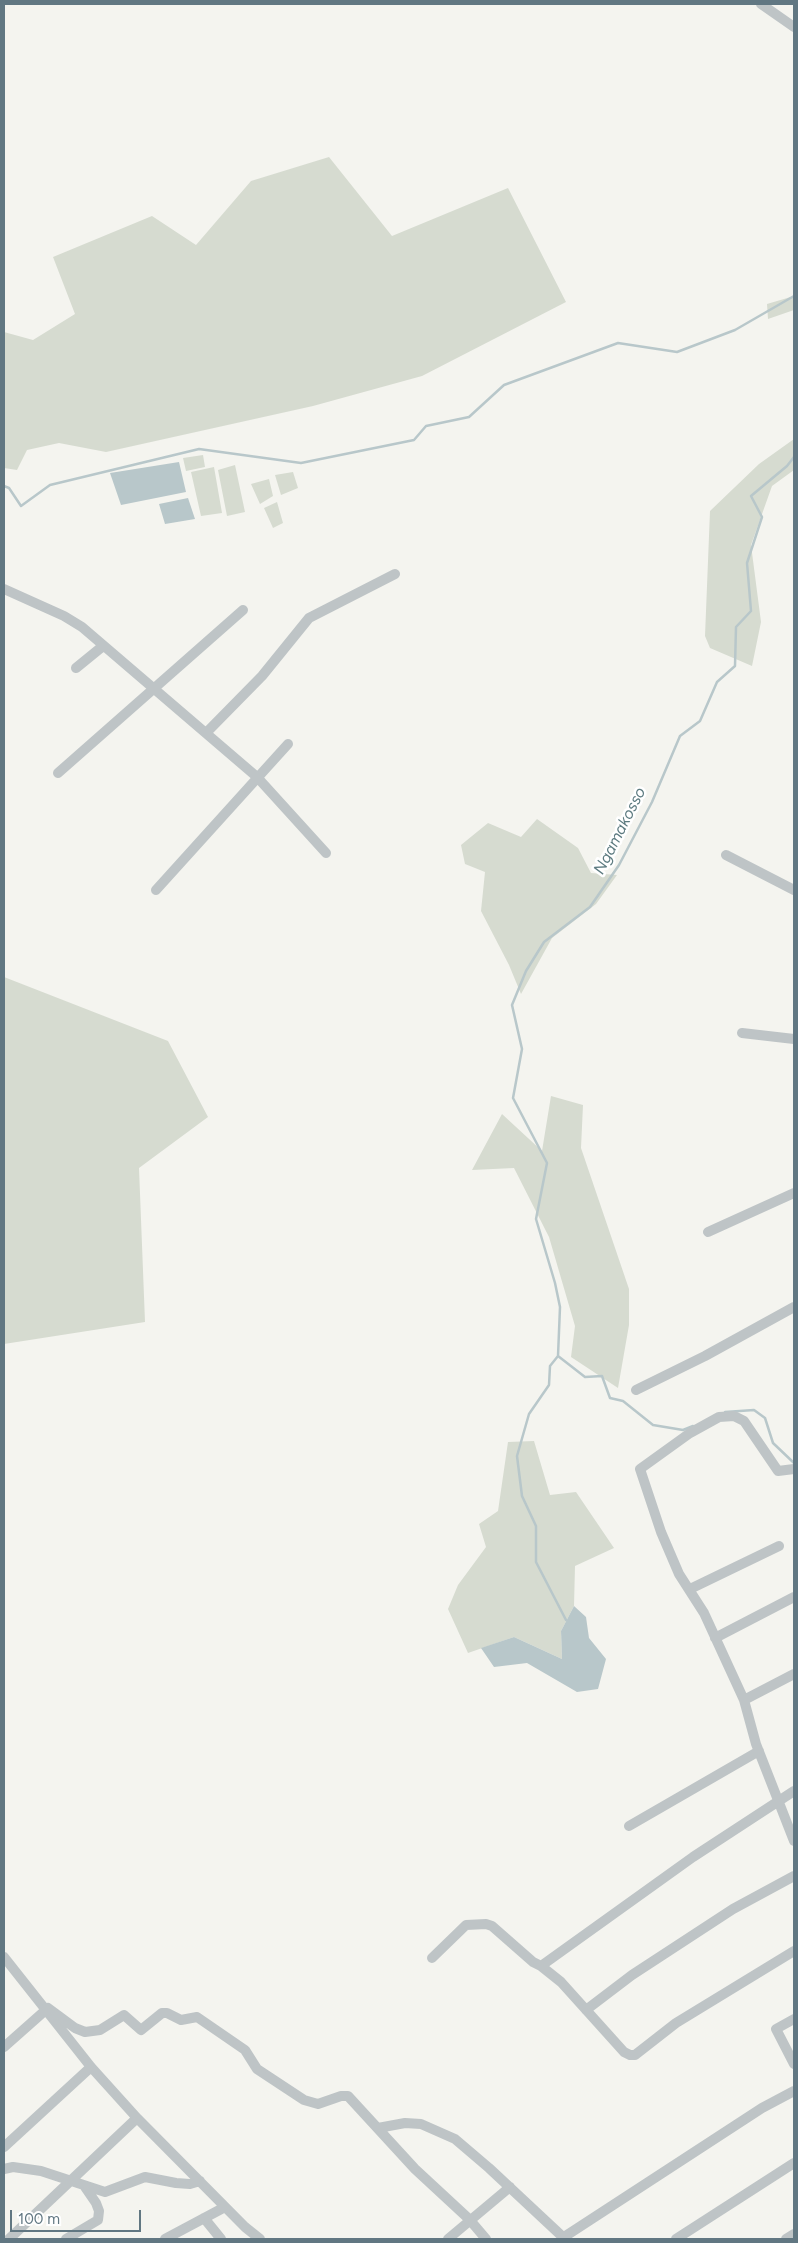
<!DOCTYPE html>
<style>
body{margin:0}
#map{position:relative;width:798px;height:2243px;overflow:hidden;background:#f4f4ef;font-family:Figtree,sans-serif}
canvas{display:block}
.frame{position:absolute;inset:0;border:5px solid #617782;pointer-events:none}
.scale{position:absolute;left:10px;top:2210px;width:131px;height:22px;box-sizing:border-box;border:2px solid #617782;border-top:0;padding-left:6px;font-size:15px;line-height:18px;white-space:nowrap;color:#617782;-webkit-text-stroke:4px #fff;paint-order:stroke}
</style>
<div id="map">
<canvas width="798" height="2243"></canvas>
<div class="frame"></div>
<div class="scale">100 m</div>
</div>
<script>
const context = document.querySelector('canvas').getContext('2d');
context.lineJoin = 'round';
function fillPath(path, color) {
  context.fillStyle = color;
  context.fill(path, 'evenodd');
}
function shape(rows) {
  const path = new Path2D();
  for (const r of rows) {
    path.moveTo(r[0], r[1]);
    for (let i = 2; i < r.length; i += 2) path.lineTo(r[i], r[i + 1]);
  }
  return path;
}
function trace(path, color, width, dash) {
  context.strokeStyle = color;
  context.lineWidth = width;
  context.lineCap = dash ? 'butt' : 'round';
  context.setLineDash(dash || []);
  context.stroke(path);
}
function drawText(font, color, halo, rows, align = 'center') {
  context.font = font + ' Figtree,sans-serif';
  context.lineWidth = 5;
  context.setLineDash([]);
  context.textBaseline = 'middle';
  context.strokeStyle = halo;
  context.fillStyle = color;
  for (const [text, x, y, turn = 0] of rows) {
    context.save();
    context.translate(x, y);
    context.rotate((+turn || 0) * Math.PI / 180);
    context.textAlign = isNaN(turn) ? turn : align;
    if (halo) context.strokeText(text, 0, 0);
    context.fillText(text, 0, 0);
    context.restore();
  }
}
fillPath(shape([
 [329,157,392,236,508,188,566,302,422,376,313,406,106,452,59,443,27,450,17,470,4,468,4,332,33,340,75,314,53,257,152,216,196,245,251,181],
 [794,296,794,310,768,319,767,304],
 [794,439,794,470,772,486,751,545,761,622,752,666,710,648,705,636,710,511,759,464],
 [203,455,205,467,186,471,183,458],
 [235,465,245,512,227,516,218,470],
 [214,467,222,513,201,516,191,472],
 [293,472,298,488,281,495,275,475],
 [269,479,273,496,260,504,251,484],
 [277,502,283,523,273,528,264,508],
 [537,819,578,848,591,873,617,875,596,904,552,938,521,994,509,965,481,911,485,872,465,864,461,845,488,823,521,837],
 [4,977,168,1041,208,1117,139,1168,145,1322,4,1344],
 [551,1096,583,1105,581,1148,629,1289,629,1325,618,1388,571,1357,575,1326,549,1237,514,1168,472,1170,502,1114,542,1151],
 [534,1441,550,1495,576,1492,614,1548,575,1566,574,1606,561,1631,562,1659,514,1637,468,1653,448,1609,458,1585,486,1547,479,1524,498,1511,508,1442]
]), '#d6dbd0');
fillPath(shape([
 [179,462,186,492,121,505,110,473],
 [188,498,195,519,165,524,159,504],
 [574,1606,586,1617,589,1638,606,1659,598,1689,577,1692,527,1663,494,1667,481,1648,514,1637,562,1659,561,1631]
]), '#b8c7ca');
trace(shape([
 [4,486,9,488,21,506,50,485,199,449,301,463,414,440,426,426,469,417,504,385,618,343,677,352,735,330,794,296],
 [558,1356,585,1377,602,1376,610,1398,623,1401,653,1425,683,1430,693,1426],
 [725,1412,754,1410,765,1418,773,1443,794,1463],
 [566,1620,536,1562,536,1526,522,1496,517,1456,529,1414,549,1385,550,1366,558,1356,560,1307,555,1283,536,1219,547,1163,513,1098,522,1049,512,1005,526,971,544,942,590,907,619,865,652,802,680,736,700,721,717,682,735,666,736,627,751,611,747,563,762,517,751,496,787,466,794,457]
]), '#b8c7ca', 2.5);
trace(shape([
 [761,4,794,27],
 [4,589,64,616,82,627,257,777,326,853],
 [76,668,103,646],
 [206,733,262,676,309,618,395,574],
 [58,773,243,610],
 [726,855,794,890],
 [156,890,288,744],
 [742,1033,794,1039],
 [708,1232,794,1193],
 [636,1390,705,1356,794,1307],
 [794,1469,778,1471,744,1421,734,1416,719,1417,690,1433,640,1469,661,1532,679,1574,704,1613,744,1700,756,1744,794,1841],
 [690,1589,779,1546],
 [715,1638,794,1597],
 [744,1700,794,1674],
 [629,1826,759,1751],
 [4,1957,91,2067,137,2118,245,2227,260,2239],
 [432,1958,466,1925,486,1924,492,1926,533,1962,541,1966,693,1857,794,1791],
 [541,1966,561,1982,624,2052,630,2055,635,2055,676,2023,794,1951],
 [586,2010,632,1975,733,1909,794,1876],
 [794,2019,776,2029,794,2064],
 [4,2047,48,2008,75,2028,85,2032,100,2030,124,2015,141,2030,162,2013,167,2013,181,2020,197,2017,245,2050,257,2069,304,2100,318,2104,341,2096,348,2096,415,2169,469,2219,486,2239],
 [378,2128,405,2123,421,2124,455,2139,489,2168,565,2239],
 [4,2147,91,2067],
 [4,2169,13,2167,41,2171,105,2192,145,2177,176,2183,190,2184,200,2181],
 [204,2218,221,2239],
 [564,2237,762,2108,794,2091],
 [9,2239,137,2118],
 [66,2239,98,2220,99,2211,96,2203,85,2187],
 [165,2239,225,2207],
 [448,2239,510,2187],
 [676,2239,794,2163],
 [786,2239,794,2234]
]), '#bec4c6', 10);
drawText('italic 16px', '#5d7b80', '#fff', [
 ["Ngamakosso",620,831,-63]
]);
</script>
